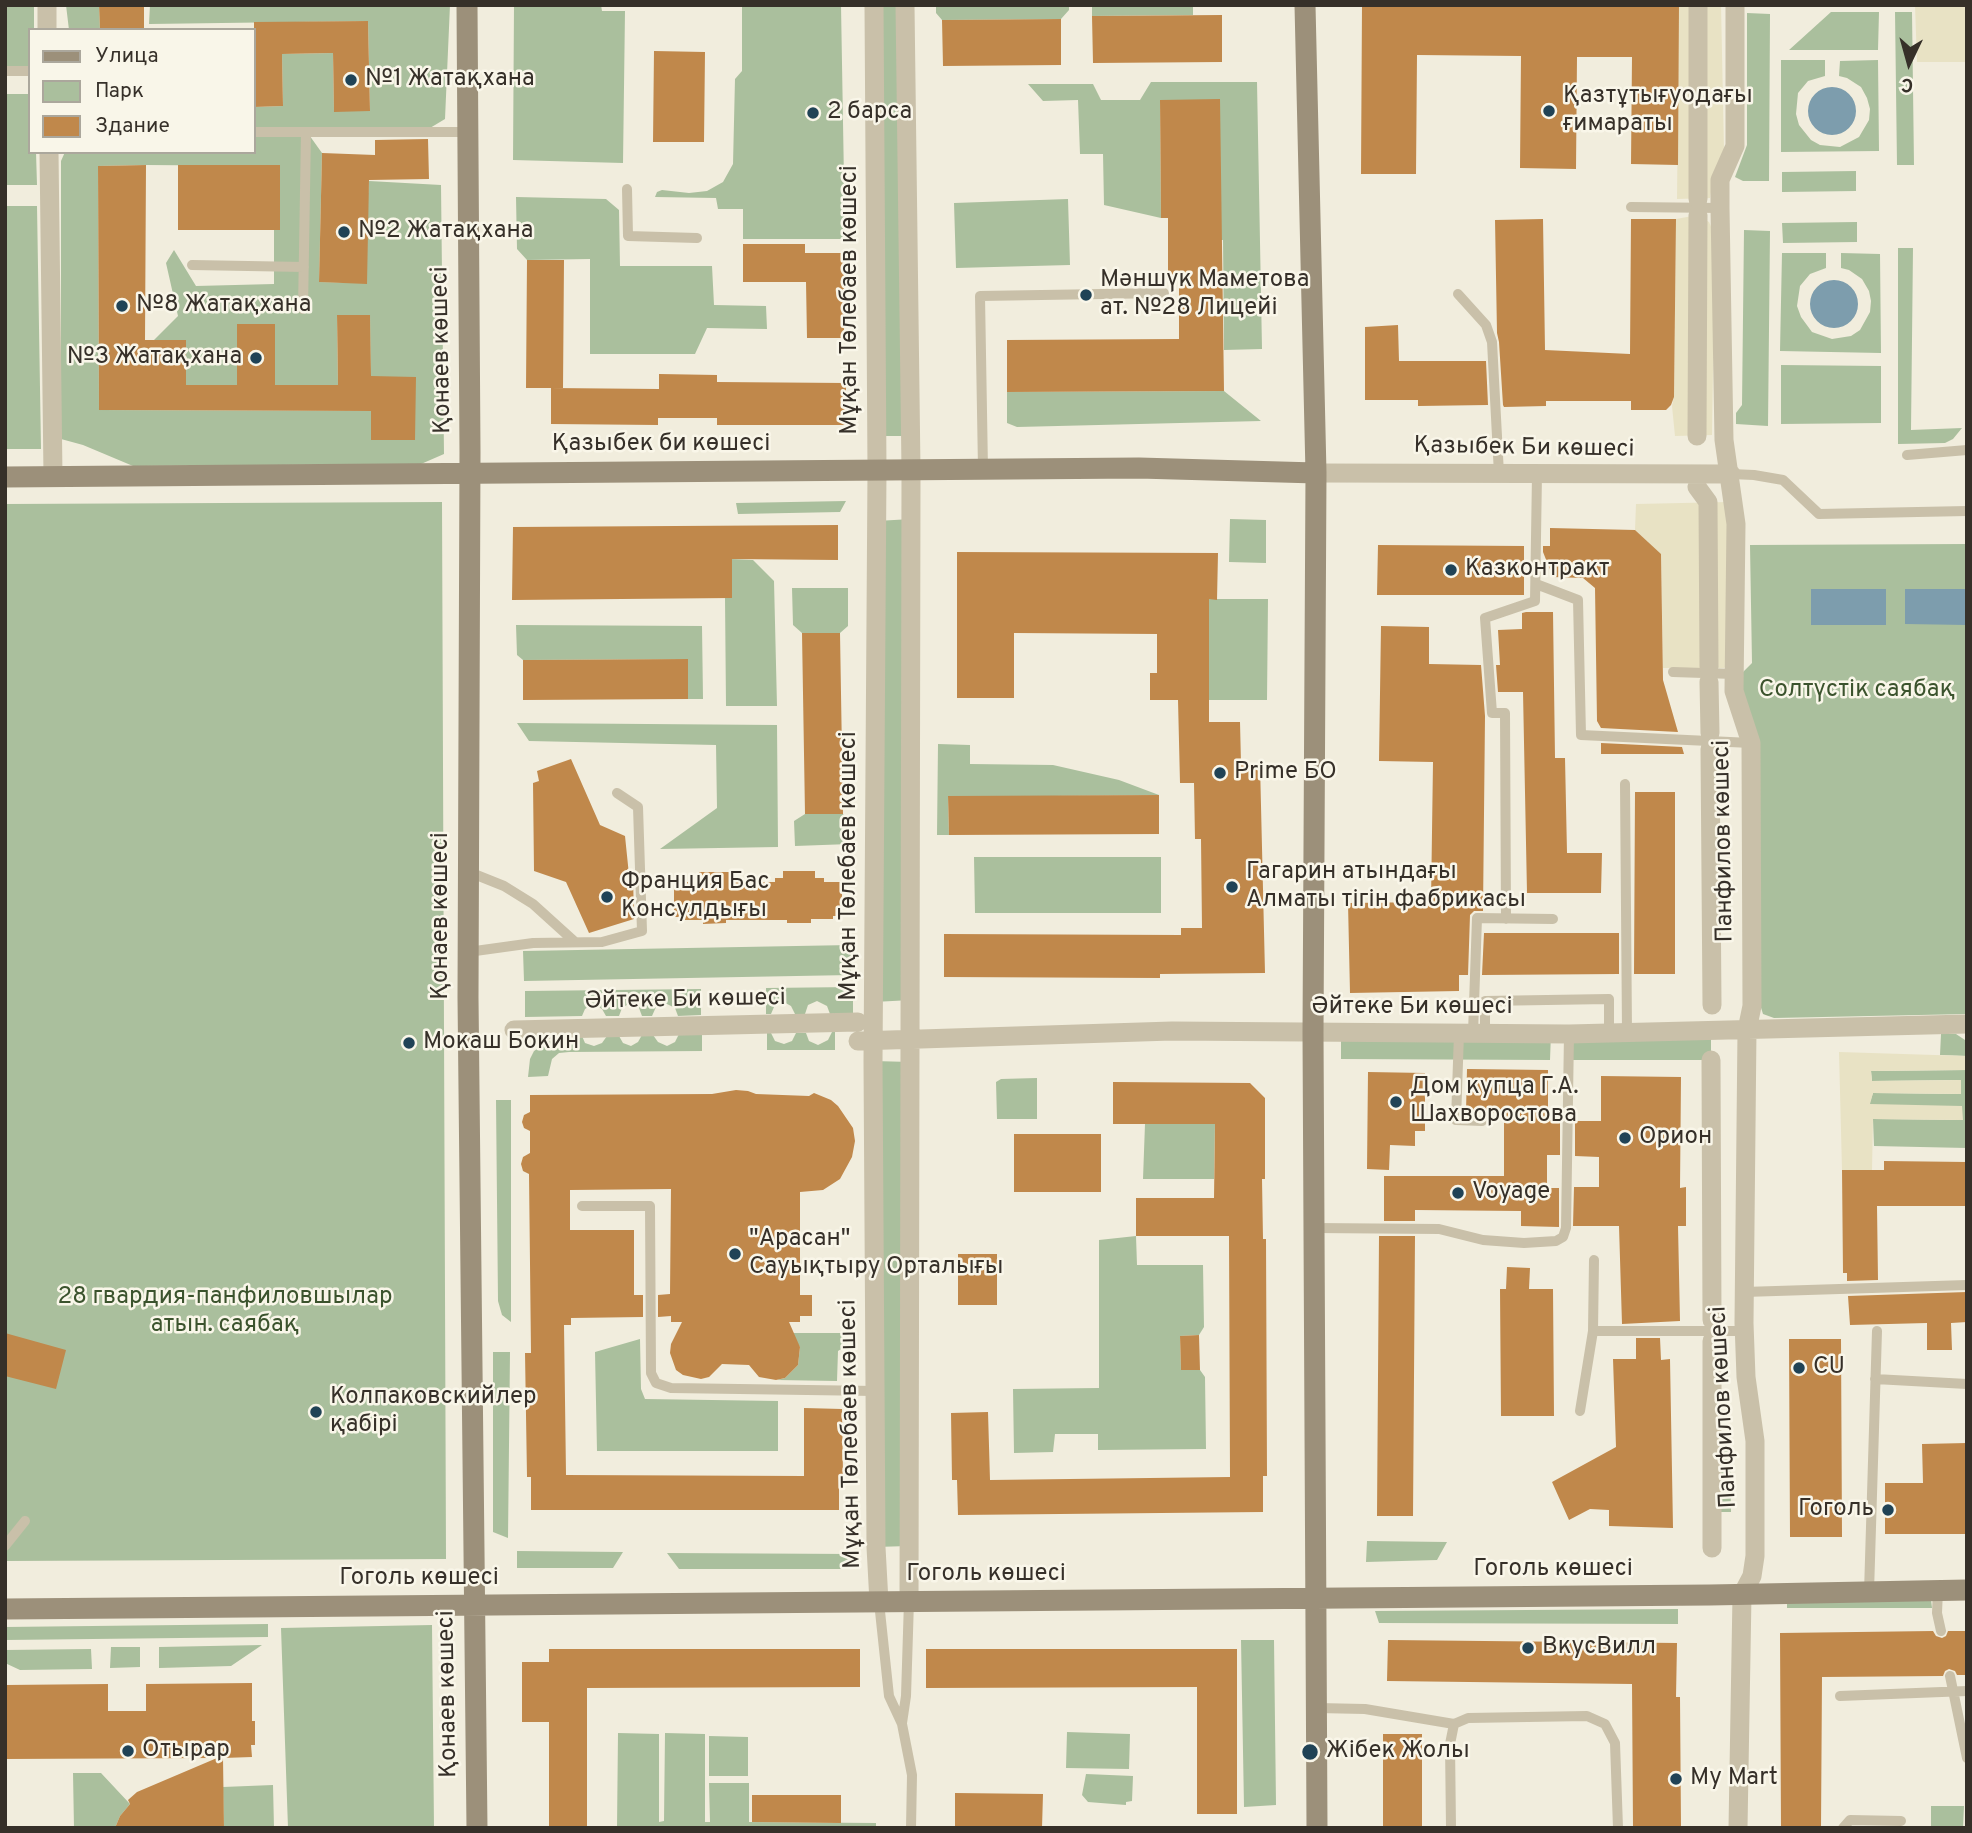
<!DOCTYPE html>
<meta charset="utf-8">
<style>
body{margin:0}
#map{position:relative;width:1972px;height:1833px;overflow:hidden;background:#f1eddd;font-family:Overpass,sans-serif}
canvas{display:block}
.frame{position:absolute;inset:0;border:7px solid #363029;pointer-events:none}
.legend{position:absolute;left:28px;top:28px;width:228px;height:126px;box-sizing:border-box;background:#f9f6e9;border:2px solid #aba79c;margin:0;padding:9px 12px;list-style:none;font-size:21px;color:#363029}
.legend li{display:flex;align-items:center;gap:14px;height:35px}
.legend b{width:35px;border:2px solid #aba79c}
.north{position:absolute;left:1874px;top:28px;width:70px;height:70px;-webkit-text-stroke:5px #f9f6e9;paint-order:stroke;rotate:185deg;font-size:19px;font-weight:700;line-height:28px;text-align:center;color:#363029}
.north::after{content:'';display:block;margin:auto;width:24px;height:32px;background:#363029;clip-path:polygon(50% 0,100% 100%,50% 72%,0 100%)}
</style>
<div id="map">
<canvas width="1972" height="1833"></canvas>
<div class="frame"></div>
<ul class="legend">
<li><b style="height:9px;background:#9c907a"></b>Улица</li>
<li><b style="height:19px;background:#aabf9d"></b>Парк</li>
<li><b style="height:19px;background:#c0884b"></b>Здание</li>
</ul>
<div class="north">С</div>
</div>
<script>
const context = document.querySelector('canvas').getContext('2d');
context.lineJoin = 'round';
function fillPath(path, color) {
  context.fillStyle = color;
  context.fill(path, 'evenodd');
}
function shape(rows) {
  const path = new Path2D();
  for (const r of rows) {
    if (r.length === 3) {
      path.moveTo(r[0] + r[2], r[1]);
      path.arc(r[0], r[1], r[2], 0, 2 * Math.PI);
      continue;
    }
    path.moveTo(r[0], r[1]);
    for (let i = 2; i < r.length; i += 2) path.lineTo(r[i], r[i + 1]);
  }
  return path;
}
function trace(path, color, width, dash) {
  context.strokeStyle = color;
  context.lineWidth = width;
  context.lineCap = dash ? 'butt' : 'round';
  context.setLineDash(dash || []);
  context.stroke(path);
}
function drawText(font, color, halo, rows, align = 'center') {
  context.font = font + ' Overpass,sans-serif';
  context.lineWidth = 5;
  context.setLineDash([]);
  context.textBaseline = 'middle';
  context.strokeStyle = halo;
  context.fillStyle = color;
  for (const [text, x, y, turn = 0] of rows) {
    context.save();
    context.translate(x, y);
    context.rotate((+turn || 0) * Math.PI / 180);
    context.textAlign = isNaN(turn) ? turn : align;
    if (halo) context.strokeText(text, 0, 0);
    context.fillText(text, 0, 0);
    context.restore();
  }
}
fillPath(shape([
 [5,5,34,5,34,30,30,30,30,74,5,73],
 [66,5,99,5,100,30,69,30],
 [150,5,450,5,445,119,425,131,307,132,322,153,319,282,361,283,369,181,441,185,444,454,421,464,133,466,83,445,61,439,61,161,65,152,254,152,254,107,283,106,282,54,333,53,334,111,370,111,368,21,149,24],
 [146,165,280,166,280,230,274,230,274,284,196,286,174,250,166,263,178,316,154,340,186,385,237,385,237,324,274,325,275,385,338,385,337,316,370,315,371,411,99,410,98,166],
 [514,5,601,5,602,11,625,11,623,163,513,160],
 [742,5,841,5,845,239,743,239,743,209,718,209,716,198,655,197,657,192,662,190,689,193,707,191,723,182,733,164,735,79,742,71],
 [874,5,905,5,911,436,877,436],
 [936,5,1069,5,1069,10,1061,19,942,20,936,13],
 [1092,5,1193,5,1193,15,1092,16],
 [1831,12,1879,12,1878,50,1789,50],
 [1895,12,1912,12,1914,165,1897,165],
 [1747,13,1770,14,1769,181,1743,181,1735,177,1747,145],
 [1781,60,1825,60,1825,76,1808,81,1798,93,1796,114,1799,125,1811,140,1820,145,1840,147,1859,137,1869,120,1870,109,1867,98,1861,87,1847,78,1839,76,1840,61,1878,60,1879,151,1781,152],
 [1151,82,1257,82,1262,349,1224,350,1223,240,1206,239,1160,100,1161,218,1104,205,1103,154,1080,154,1078,100,1043,101,1028,84,1093,84,1101,100,1140,100],
 [5,94,30,94,30,152,36,152,37,185,5,185],
 [1856,171,1856,191,1782,192,1782,172],
 [516,197,606,199,619,210,620,266,712,266,714,305,766,306,767,329,707,328,695,354,590,354,590,259,527,260,517,249],
 [1068,199,1070,265,956,268,954,203],
 [5,206,37,206,41,449,5,449],
 [1857,222,1857,242,1783,243,1782,223],
 [1744,230,1770,231,1768,426,1736,424,1736,413,1742,405],
 [1898,248,1913,248,1911,430,1962,428,1953,439,1945,443,1898,444],
 [1782,253,1826,253,1826,268,1810,274,1800,286,1797,306,1801,317,1812,332,1832,339,1851,336,1860,330,1870,312,1871,301,1869,291,1862,279,1849,270,1841,268,1841,253,1880,254,1881,353,1780,351],
 [1781,365,1881,366,1881,423,1781,424],
 [1224,391,1261,421,1017,427,1007,423,1007,392],
 [846,501,840,512,738,514,736,503],
 [442,502,446,1559,5,1561,5,504],
 [911,519,911,1000,874,1002,877,521],
 [1230,519,1266,520,1266,563,1229,562],
 [1967,544,1967,1014,1774,1018,1763,1014,1759,1001,1742,673,1752,663,1750,545],
 [732,559,753,560,774,581,777,706,726,706,725,598,732,598],
 [792,588,848,588,848,626,840,633,802,633,793,625],
 [1209,599,1268,599,1267,700,1209,700],
 [516,625,702,626,703,699,688,699,688,659,523,660,517,655],
 [517,723,777,725,778,847,660,849,717,808,716,745,529,741],
 [938,744,970,745,970,764,1053,765,1119,780,1159,795,948,797,949,835,937,835],
 [805,814,843,814,849,822,850,844,795,846,794,821],
 [974,857,1161,857,1161,913,975,913],
 [851,945,851,975,524,981,523,951],
 [853,987,853,1013,830,1014,827,1006,817,1001,808,1005,805,1014,795,1014,791,1006,782,1001,774,1007,771,1014,766,1014,766,988],
 [701,989,701,1015,678,1016,675,1008,665,1003,656,1007,652,1016,642,1016,639,1008,630,1003,622,1008,619,1016,606,1016,602,1009,593,1004,585,1009,582,1016,525,1017,525,991],
 [1711,1030,1711,1060,1569,1060,1569,1034],
 [832,1032,835,1032,835,1050,767,1050,767,1033,771,1033,775,1041,784,1044,792,1041,796,1033,806,1033,809,1041,818,1045,828,1040],
 [1341,1032,1551,1033,1550,1060,1341,1059],
 [679,1034,702,1034,702,1051,569,1052,559,1053,552,1059,548,1076,528,1077,530,1059,534,1051,555,1038,582,1036,585,1043,594,1046,602,1043,607,1036,619,1036,623,1043,631,1046,638,1042,642,1035,653,1035,658,1042,667,1046,675,1042],
 [1941,1034,1956,1034,1965,1040,1967,1056,1940,1055],
 [873,1061,911,1062,908,1546,876,1547],
 [1967,1070,1967,1148,1874,1146,1873,1119,1962,1120,1869,1105,1873,1093,1961,1094,1961,1080,1872,1081,1871,1071],
 [1037,1078,1037,1119,997,1119,996,1082,1001,1079],
 [496,1100,511,1100,511,1322,502,1315,498,1301],
 [1145,1124,1215,1124,1214,1179,1143,1179],
 [1136,1236,1137,1265,1203,1265,1204,1327,1199,1335,1180,1336,1181,1370,1200,1370,1205,1377,1206,1449,1098,1450,1098,1434,1055,1434,1053,1452,1014,1453,1013,1389,1099,1388,1099,1240],
 [790,1333,854,1333,854,1341,838,1351,837,1381,777,1380,785,1378,798,1365,800,1347],
 [640,1339,641,1389,645,1399,778,1401,778,1451,597,1451,595,1352],
 [493,1352,510,1352,508,1538,493,1532],
 [1706,1446,1730,1446,1731,1512,1707,1512],
 [1367,1541,1447,1542,1437,1560,1366,1562],
 [517,1551,623,1552,613,1568,517,1568],
 [667,1553,853,1554,853,1569,679,1569],
 [1787,1600,1931,1600,1932,1608,1787,1608],
 [1678,1609,1678,1624,1379,1623,1375,1611],
 [268,1624,268,1637,5,1640,5,1627],
 [432,1625,434,1828,288,1828,281,1628],
 [1241,1640,1274,1640,1276,1805,1244,1807],
 [262,1645,231,1666,159,1668,159,1647],
 [111,1647,140,1647,140,1667,110,1668],
 [91,1649,92,1669,20,1670,5,1663,5,1650],
 [1067,1732,1130,1734,1129,1769,1066,1768],
 [618,1733,659,1734,659,1822,664,1821,665,1733,705,1734,705,1822,710,1822,709,1783,749,1783,749,1822,876,1823,876,1828,617,1828],
 [709,1736,748,1737,748,1776,709,1776],
 [73,1773,101,1773,130,1804,120,1816,115,1828,74,1828],
 [1086,1774,1133,1776,1132,1801,1126,1802,1126,1805,1088,1802,1082,1795],
 [273,1785,274,1828,224,1828,223,1787],
 [1931,1806,1964,1806,1963,1828,1931,1828]
]), '#aabf9d');
fillPath(shape([
 [1679,5,1721,5,1724,150,1713,179,1710,198,1677,199],
 [1915,5,1967,5,1967,62,1917,62],
 [1698,215,1709,222,1715,235,1712,435,1675,436,1672,406,1674,397,1676,219],
 [1728,502,1730,663,1724,668,1663,668,1661,555,1635,530,1636,504],
 [1839,1052,1967,1056,1967,1070,1871,1071,1872,1081,1961,1080,1961,1094,1873,1093,1870,1104,1962,1106,1963,1120,1873,1119,1872,1170,1842,1170]
]), '#e8e2c4');
fillPath(shape([
 [1832,111,24],
 [1834,304,24],
 [1811,589,1886,589,1886,625,1811,625],
 [1905,589,1967,589,1967,625,1905,624]
]), '#7d9dad');
fillPath(shape([
 [99,5,144,5,144,30,100,30],
 [1362,5,1679,5,1678,165,1631,164,1632,57,1577,57,1576,169,1520,168,1521,56,1417,55,1416,174,1361,174],
 [1222,15,1222,62,1093,63,1092,16],
 [1061,19,1061,65,943,66,942,20],
 [368,21,370,111,334,112,333,53,282,54,283,106,254,107,254,22],
 [654,51,705,52,704,142,653,142],
 [1220,99,1224,391,1007,392,1007,340,1179,339,1179,278,1168,278,1168,218,1161,218,1160,100],
 [428,139,429,179,369,180,367,284,319,282,322,153,375,155,375,140],
 [146,165,145,340,186,340,186,385,237,385,237,324,275,324,275,385,338,385,337,315,370,315,371,376,416,377,415,440,371,440,371,411,99,410,98,166],
 [178,165,280,165,280,230,178,230],
 [1543,219,1545,350,1630,354,1631,219,1676,219,1674,397,1671,405,1666,410,1631,410,1631,401,1546,401,1546,406,1504,407,1503,405,1499,342,1497,333,1495,220],
 [743,244,805,244,805,253,844,253,844,338,807,338,806,282,743,282],
 [527,260,564,260,563,388,526,388],
 [1398,325,1399,361,1486,361,1488,405,1418,406,1418,400,1365,400,1365,327],
 [659,374,717,375,717,382,846,383,846,425,717,425,717,418,658,418,658,425,551,424,551,388,659,389],
 [838,525,838,560,732,559,732,598,512,600,513,527],
 [1550,528,1635,530,1661,554,1663,680,1678,732,1601,728,1597,721,1595,588,1583,578,1553,577,1543,552,1543,546,1550,546],
 [1378,545,1524,546,1524,595,1377,595],
 [957,552,1218,553,1217,600,1209,599,1209,722,1240,722,1241,764,1260,764,1265,973,1160,974,1160,978,944,977,944,934,1181,935,1181,928,1202,928,1201,839,1195,839,1194,783,1180,783,1178,700,1150,700,1150,673,1157,673,1157,634,1014,633,1014,698,957,698],
 [1526,612,1553,612,1555,758,1565,758,1567,853,1602,853,1601,893,1527,893,1523,692,1498,692,1496,665,1500,665,1498,630,1522,629,1522,613],
 [1381,626,1429,627,1429,664,1481,665,1485,716,1483,911,1474,911,1470,915,1468,975,1459,975,1459,991,1350,993,1348,903,1431,902,1433,762,1379,761],
 [802,633,840,633,843,814,805,814],
 [688,659,688,699,523,700,523,660],
 [1601,743,1682,747,1684,754,1601,754],
 [571,759,600,825,625,836,629,875,633,875,634,919,589,933,566,882,534,871,533,783,539,781,537,771],
 [1635,792,1675,792,1675,974,1634,974],
 [1159,795,1159,834,949,835,948,796],
 [783,871,815,871,815,878,824,878,824,882,842,882,842,916,833,916,833,919,811,919,811,923,787,923,787,920,726,920,726,923,703,924,703,920,683,920,683,917,674,917,674,882,690,882,690,878,699,878,699,872,730,872,730,879,738,879,738,882,775,882,775,878,783,878],
 [1484,933,1619,933,1619,974,1482,975],
 [1467,1069,1548,1070,1548,1120,1560,1120,1560,1155,1547,1155,1547,1188,1559,1188,1559,1227,1521,1226,1521,1211,1415,1210,1415,1221,1384,1221,1384,1176,1504,1176,1504,1113,1466,1112],
 [1368,1072,1425,1073,1425,1131,1415,1131,1415,1146,1390,1145,1389,1170,1367,1169],
 [1601,1076,1681,1077,1680,1188,1686,1187,1686,1226,1678,1226,1680,1321,1622,1324,1619,1226,1573,1226,1574,1187,1599,1187,1599,1157,1575,1156,1575,1121,1601,1121],
 [1113,1082,1250,1083,1265,1098,1265,1179,1262,1179,1263,1239,1266,1239,1267,1476,1263,1476,1263,1512,958,1515,957,1480,952,1480,951,1413,988,1412,990,1480,1230,1477,1229,1236,1136,1236,1136,1198,1214,1198,1215,1124,1113,1124],
 [736,1090,748,1091,756,1094,809,1096,814,1093,831,1100,838,1106,853,1128,855,1141,852,1157,840,1179,823,1190,800,1192,800,1295,812,1295,812,1316,800,1316,800,1322,789,1322,800,1347,798,1365,785,1378,776,1380,759,1377,749,1365,722,1364,709,1377,701,1379,683,1375,676,1370,670,1353,671,1344,682,1322,671,1322,671,1316,658,1317,658,1295,670,1294,671,1189,570,1190,570,1230,634,1230,634,1295,643,1295,643,1317,571,1318,571,1325,564,1325,566,1475,804,1476,804,1408,842,1409,843,1475,839,1475,839,1510,531,1510,531,1477,527,1477,525,1353,531,1353,529,1174,523,1171,521,1164,523,1157,530,1153,530,1131,524,1128,522,1122,524,1115,530,1112,530,1095,712,1094],
 [1014,1134,1101,1134,1101,1192,1014,1192],
 [1884,1161,1967,1162,1967,1206,1877,1206,1878,1280,1847,1281,1847,1273,1843,1273,1842,1170,1884,1170],
 [1379,1236,1415,1236,1413,1516,1377,1516],
 [958,1254,997,1254,997,1305,958,1305],
 [1507,1267,1530,1268,1529,1289,1553,1289,1554,1416,1501,1416,1500,1289,1506,1289],
 [1967,1292,1967,1322,1951,1323,1952,1350,1927,1350,1927,1323,1850,1325,1848,1296],
 [5,1333,66,1350,56,1389,5,1376],
 [1199,1335,1200,1370,1181,1370,1180,1336],
 [1636,1338,1660,1338,1661,1360,1670,1359,1673,1528,1609,1526,1609,1510,1590,1509,1569,1520,1552,1482,1616,1447,1613,1359,1636,1359],
 [1789,1339,1841,1339,1842,1537,1790,1537],
 [1967,1443,1967,1534,1885,1534,1885,1483,1923,1483,1922,1444],
 [1933,1631,1936,1636,1942,1638,1946,1636,1948,1631,1967,1631,1967,1675,1957,1675,1955,1671,1949,1669,1945,1671,1943,1676,1822,1677,1821,1828,1781,1828,1780,1633],
 [1388,1640,1677,1643,1676,1697,1680,1697,1681,1828,1633,1828,1632,1684,1387,1681],
 [549,1649,860,1649,860,1687,587,1688,587,1828,549,1828,549,1722,522,1722,522,1662,549,1662],
 [926,1649,1237,1649,1237,1814,1197,1814,1197,1687,926,1688],
 [252,1683,252,1721,255,1721,255,1745,251,1745,252,1757,223,1758,224,1828,115,1828,120,1816,130,1804,128,1800,137,1792,217,1758,5,1759,5,1685,108,1684,108,1711,146,1711,146,1684],
 [1383,1734,1422,1734,1422,1828,1383,1828],
 [955,1793,1043,1794,1042,1828,955,1828],
 [752,1795,841,1795,841,1823,752,1822]
]), '#c0884b');
trace(shape([
 [5,71,30,71],
 [254,132,306,132],
 [627,189,628,236,697,238],
 [1631,207,1720,208],
 [192,265,304,267],
 [1458,294,1486,325,1492,342,1499,474],
 [303,309,306,132,467,132],
 [1907,455,1967,450],
 [983,469,980,296,1164,293],
 [1731,474,1754,475,1783,480,1819,514,1967,511],
 [1536,584,1578,600,1581,735,1751,743],
 [1673,672,1734,674],
 [1625,784,1627,1032],
 [469,872,504,886,533,904,575,942],
 [1506,919,1505,713,1492,713,1485,618,1535,601,1537,474],
 [468,952,533,943,602,942,642,931,638,807,617,793],
 [1459,1033,1456,1120,1482,1121],
 [1473,1033,1477,918,1553,919],
 [1485,1033,1485,1001,1609,999,1609,1032],
 [582,1206,650,1206,651,1373,656,1383,671,1388,875,1391],
 [1314,1228,1439,1229,1483,1240,1524,1243,1556,1241,1563,1237,1566,1228,1569,1034],
 [1744,1292,1967,1285],
 [1593,1331,1744,1331],
 [1875,1379,1967,1384],
 [1580,1411,1593,1331,1594,1260],
 [5,1546,25,1521],
 [1938,1590,1937,1613,1941,1631],
 [1869,1592,1877,1331],
 [879,1602,889,1696,902,1724,912,1775,911,1828],
 [1950,1676,1967,1758],
 [1840,1696,1967,1691],
 [1317,1708,1365,1709,1454,1724],
 [902,1723,906,1696,909,1601],
 [1451,1828,1450,1744,1454,1724,1468,1718,1587,1716,1605,1724,1615,1743,1618,1828],
 [1843,1828,1850,1820,1901,1821]
]), '#c9c0a9', 10);
trace(shape([
 [47,5,47,30],
 [874,5,877,470,873,1061,876,1547,879,1602],
 [905,5,911,470,909,1601],
 [1735,5,1735,146,1720,180,1720,208,1724,440,1736,524,1734,691,1751,743,1752,1006,1747,1030,1744,1323,1746,1377,1755,1441,1755,1556,1752,1576,1742,1595,1738,1828],
 [49,152,53,476],
 [1698,199,1698,5],
 [1697,436,1698,215],
 [1316,473,1731,474],
 [1697,487,1708,502,1709,667],
 [1709,682,1710,733],
 [1710,749,1712,1005],
 [514,1030,858,1022],
 [858,1041,1172,1031,1569,1034,1967,1024],
 [1711,1060,1712,1320],
 [1712,1341,1712,1548]
]), '#c9c0a9', 19);
trace(shape([
 [467,5,470,452,468,997,477,1828],
 [1305,5,1316,473,1313,1032,1317,1828],
 [5,477,1139,468,1316,473],
 [5,1609,1710,1595,1967,1590]
]), '#9c907a', 21);
for (const [x, y, r, color] of [
 [351,80,7,"#204356"],
 [1549,111,7,"#204356"],
 [813,113,7,"#204356"],
 [344,232,7,"#204356"],
 [1086,295,7,"#204356"],
 [122,306,7,"#204356"],
 [256,358,7,"#204356"],
 [1451,570,7,"#204356"],
 [1220,773,7,"#204356"],
 [1232,887,7,"#204356"],
 [607,897,7,"#204356"],
 [409,1043,7,"#204356"],
 [1396,1102,7,"#204356"],
 [1625,1138,7,"#204356"],
 [1458,1193,7,"#204356"],
 [735,1254,7,"#204356"],
 [1799,1368,7,"#204356"],
 [316,1412,7,"#204356"],
 [1888,1510,7,"#204356"],
 [1528,1648,7,"#204356"],
 [128,1751,7,"#204356"],
 [1310,1752,9,"#204356"],
 [1676,1779,7,"#204356"]
]) {
  const dot = new Path2D();
  dot.arc(x, y, r, 0, 2 * Math.PI);
  context.fillStyle = color;
  context.fill(dot);
  trace(dot, '#f9f6e9', 2.5);
}
drawText('24px', '#363029', '#f9f6e9', [
 ["№1 Жатақхана",365,80],
 ["Қазтұтығуодағы",1563,97],
 ["ғимараты",1563,125],
 ["2 барса",827,113],
 ["№2 Жатақхана",358,232],
 ["Мәншүк Маметова",1100,281],
 ["ат. №28 Лицейі",1100,309],
 ["№8 Жатақхана",136,306],
 ["№3 Жатақхана",242,358,"right"],
 ["Казконтракт",1465,570],
 ["Prime БО",1234,773],
 ["Гагарин атындағы",1246,873],
 ["Алматы тігін фабрикасы",1246,901],
 ["Франция Бас",621,883],
 ["Консулдығы",621,911],
 ["Мокаш Бокин",423,1043],
 ["Дом купца Г.А.",1410,1088],
 ["Шахворостова",1410,1116],
 ["Орион",1639,1138],
 ["Voyage",1472,1193],
 ["\"Арасан\"",749,1240],
 ["Сауықтыру Орталығы",749,1268],
 ["CU",1813,1368],
 ["Колпаковскийлер",330,1398],
 ["қабірі",330,1426],
 ["Гоголь",1874,1510,"right"],
 ["ВкусВилл",1542,1648],
 ["Отырар",142,1751],
 ["Жібек Жолы",1326,1752],
 ["My Mart",1690,1779]
], 'left');
drawText('24px', '#363029', '#f9f6e9', [
 ["Мұқан Төлебаев көшесі",851,300,-90],
 ["Қонаев көшесі",443,350,-91],
 ["Қазыбек би көшесі",661,445],
 ["Қазыбек Би көшесі",1524,449,1],
 ["Панфилов көшесі",1725,841,-91],
 ["Мұқан Төлебаев көшесі",850,866,-90],
 ["Қонаев көшесі",442,916,-90],
 ["Әйтеке Би көшесі",685,1001,-1],
 ["Әйтеке Би көшесі",1412,1008],
 ["Панфилов көшесі",1725,1407,-93],
 ["Мұқан Төлебаев көшесі",852,1434,-91],
 ["Гоголь көшесі",1553,1570],
 ["Гоголь көшесі",986,1575],
 ["Гоголь көшесі",419,1579],
 ["Қонаев көшесі",449,1694,-91]
]);
drawText('24px', '#3b532d', '#f9f6e9', [
 ["Солтүстік саябақ",1857,691],
 ["28 гвардия-панфиловшылар",225,1298],
 ["атын. саябақ",225,1326]
]);
</script>
